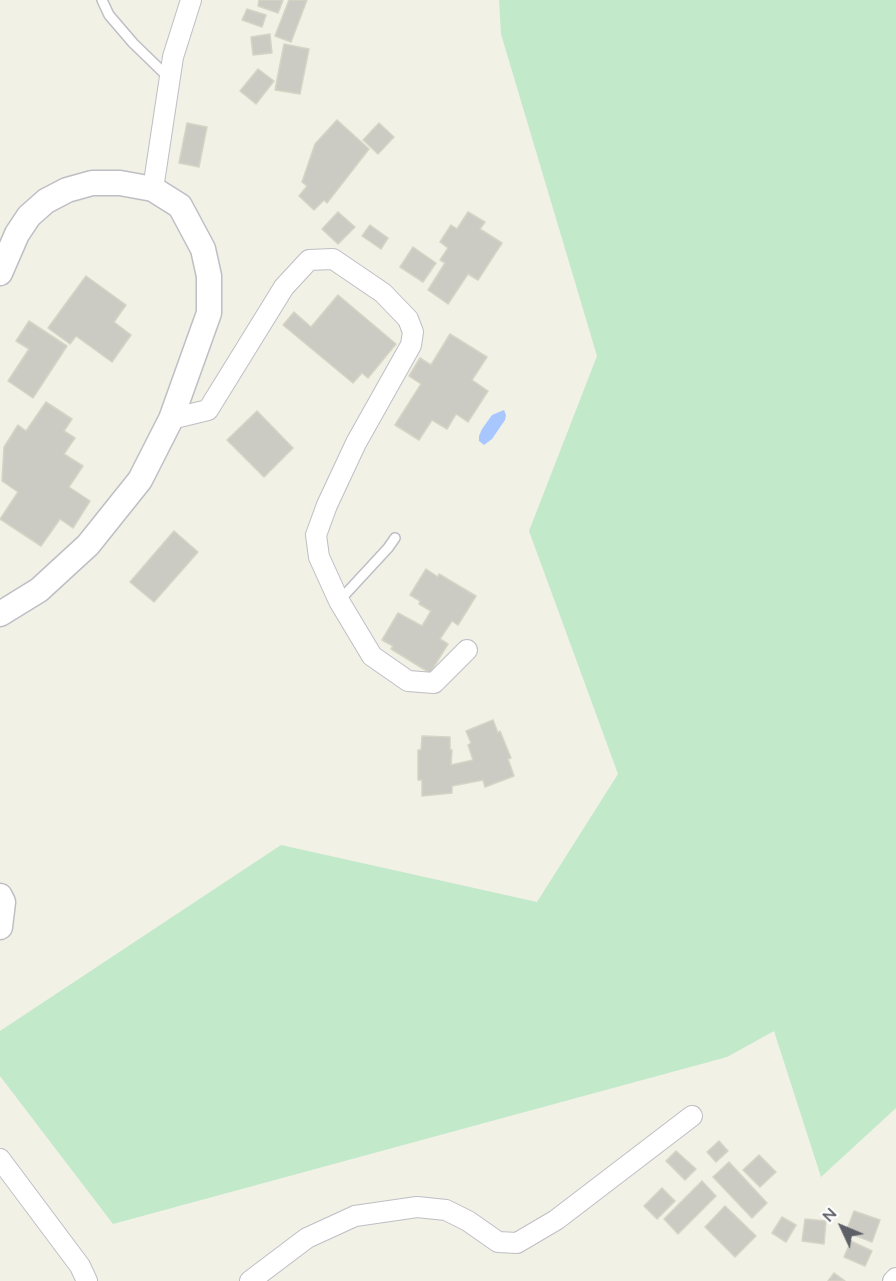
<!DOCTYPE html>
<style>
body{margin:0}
#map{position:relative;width:896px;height:1281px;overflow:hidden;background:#f1f1e6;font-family:Mulish,sans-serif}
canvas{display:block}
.north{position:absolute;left:812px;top:1197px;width:60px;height:60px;-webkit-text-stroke:4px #fff;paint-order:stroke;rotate:314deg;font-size:16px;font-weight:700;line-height:24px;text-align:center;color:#5e6067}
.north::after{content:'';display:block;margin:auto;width:21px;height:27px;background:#5e6067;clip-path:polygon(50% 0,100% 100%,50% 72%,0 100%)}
</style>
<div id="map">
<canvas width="896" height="1281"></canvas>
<div class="north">N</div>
</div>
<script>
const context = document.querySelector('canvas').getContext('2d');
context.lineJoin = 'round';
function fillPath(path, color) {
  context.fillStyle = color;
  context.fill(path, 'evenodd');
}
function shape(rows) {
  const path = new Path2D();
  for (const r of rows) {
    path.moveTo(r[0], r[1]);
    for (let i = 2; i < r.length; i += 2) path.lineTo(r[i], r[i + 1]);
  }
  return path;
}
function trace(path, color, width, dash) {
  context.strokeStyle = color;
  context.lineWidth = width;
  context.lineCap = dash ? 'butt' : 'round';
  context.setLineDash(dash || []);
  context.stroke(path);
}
fillPath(shape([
 [499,0,896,0,896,1108,821,1177,774,1031,727,1057,113,1224,0,1076,0,1031,281,845,537,902,618,774,529,531,597,356,501,34]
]), '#c2e9ca');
fillPath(shape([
 [504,410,506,415,505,420,492,439,484,445,479,441,479,436,482,429,492,415]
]), '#a8c7ff');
const building = shape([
 [259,0,283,0,278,13,258,6,259,0],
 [289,0,307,0,291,42,275,36,289,0],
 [247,9,266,15,262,27,242,20,247,9],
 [270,34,272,53,253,55,251,37,270,34],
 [284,44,309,49,300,94,275,90,284,44],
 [258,69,274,81,256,104,240,91,258,69],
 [337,120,369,149,327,203,324,200,314,210,299,196,307,186,302,182,315,144,337,120],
 [187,123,207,127,199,167,179,163,187,123],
 [379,123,394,137,378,154,363,140,379,123],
 [338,212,355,227,338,244,322,229,338,212],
 [468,212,485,222,480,229,502,243,478,280,468,274,448,304,428,290,445,263,440,260,448,248,440,242,451,225,457,229,468,212],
 [370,225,388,238,381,249,362,236,370,225],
 [413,247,436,263,423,282,400,267,413,247],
 [86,276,126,305,114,322,131,335,112,362,76,336,70,344,48,328,86,276],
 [338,295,396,344,368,378,362,373,353,383,283,325,294,312,311,327,338,295],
 [29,321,67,346,33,398,8,381,29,349,16,341,29,321],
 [450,334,487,357,472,380,488,391,468,422,456,414,447,429,432,420,419,440,395,425,421,384,409,376,420,358,431,365,450,334],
 [46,402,72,419,64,431,75,438,64,454,83,466,69,487,90,501,73,528,60,519,41,546,0,519,18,492,2,481,4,447,18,425,26,431,46,402],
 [257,411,293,448,264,477,227,440,257,411],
 [174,531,198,552,154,602,130,582,174,531],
 [426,569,438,577,439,574,476,596,458,625,452,621,440,639,448,644,430,673,391,649,393,646,382,640,398,613,422,626,431,611,419,604,420,601,410,595,426,569],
 [493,720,498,733,500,731,511,758,508,759,514,776,485,787,483,780,452,786,452,793,422,796,422,780,418,780,418,750,421,750,422,736,450,737,450,750,452,750,451,765,473,760,468,745,471,743,466,731,493,720],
 [719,1141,728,1151,716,1162,707,1152,719,1141],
 [676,1151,696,1169,685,1180,666,1161,676,1151],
 [759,1155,776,1172,760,1187,743,1170,759,1155],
 [729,1162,767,1203,752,1218,713,1177,729,1162],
 [702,1181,716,1196,678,1234,664,1219,702,1181],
 [662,1188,675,1201,657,1219,644,1206,662,1188],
 [725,1206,756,1236,735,1257,705,1227,725,1206],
 [854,1211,880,1220,872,1242,846,1232,854,1211],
 [782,1217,796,1225,786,1242,772,1233,782,1217],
 [805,1219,826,1221,824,1244,802,1241,805,1219],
 [851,1241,872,1251,865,1266,844,1257,851,1241],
 [834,1273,845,1281,828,1281,834,1273]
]);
fillPath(building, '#cccbc3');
trace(building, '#d6d4c4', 1.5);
const service = shape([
 [102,0,109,15,133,43,168,77],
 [339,601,388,548,395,538]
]);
const minor = shape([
 [153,189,173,57,191,0],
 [171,419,208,410,284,287,309,260,333,259,383,293,408,319,413,332,411,345,356,443,327,505,316,535,319,557,339,601,372,656,408,681,434,683,467,650],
 [0,1159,80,1266,87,1281],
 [250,1281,307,1238,355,1216,417,1207,446,1210,468,1221,498,1242,517,1243,556,1220,692,1116],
 [893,1281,896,1278]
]);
const tertiary = shape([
 [0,273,17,234,29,216,46,201,67,190,92,183,120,183,153,189,180,206,203,249,209,276,209,313,171,419,140,480,88,545,39,590,0,614],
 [0,896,3,902,0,927]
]);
trace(service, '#bebec5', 12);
trace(minor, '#bebec5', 22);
trace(tertiary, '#bebec5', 27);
trace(service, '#fff', 9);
trace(minor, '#fff', 20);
trace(tertiary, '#fff', 24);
</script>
